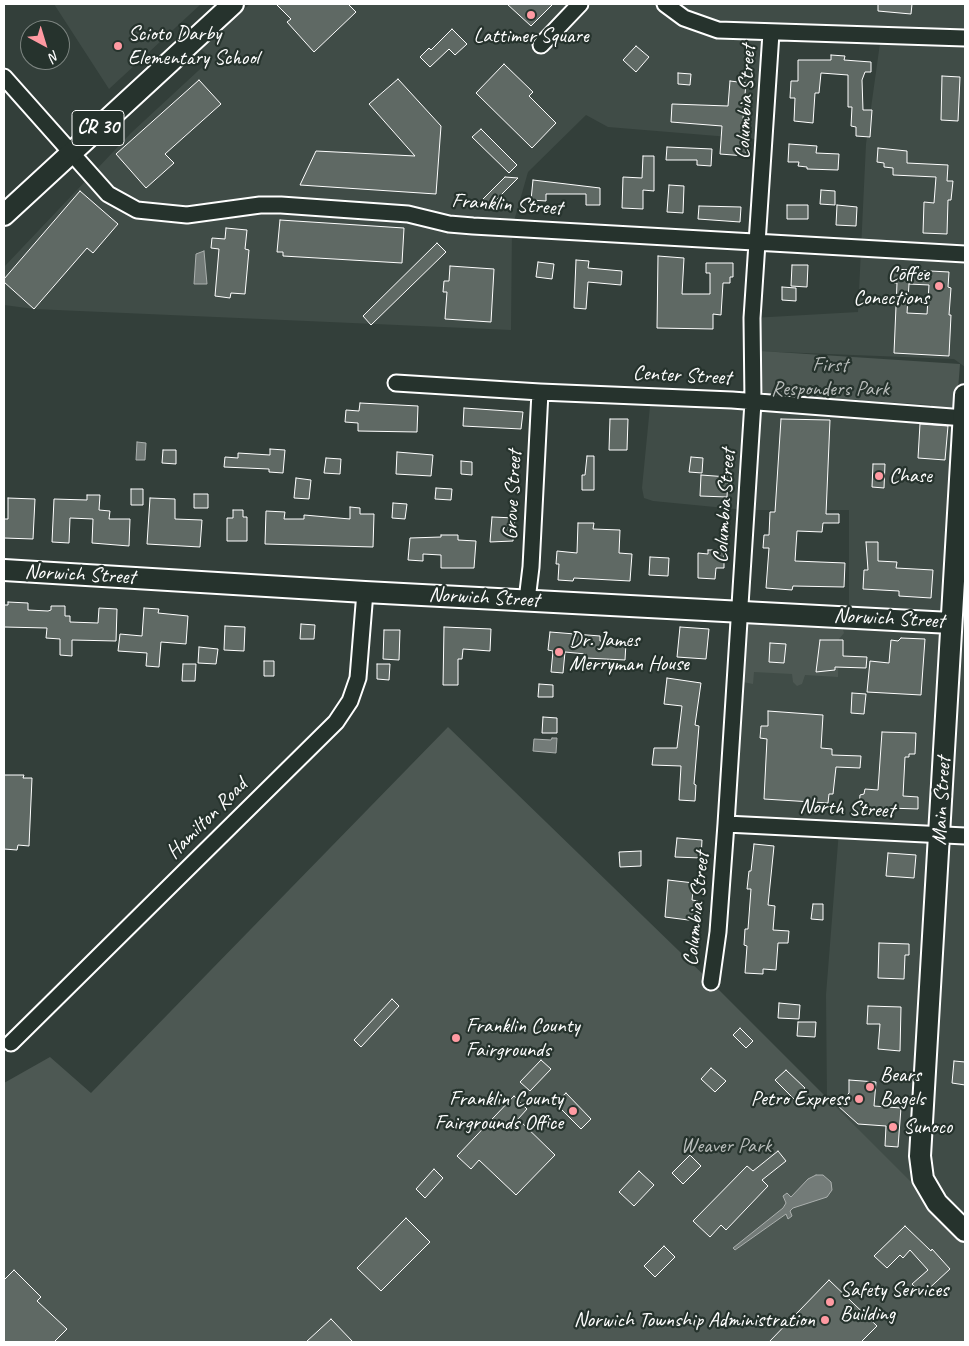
<!DOCTYPE html>
<style>
body{margin:0}
#map{position:relative;width:969px;height:1346px;overflow:hidden;background:#333f3a;font-family:Caveat,sans-serif}
canvas{display:block}
.frame{position:absolute;inset:0;border:5px solid #fff;pointer-events:none}
.north{position:absolute;left:20px;top:20px;width:50px;height:50px;box-sizing:border-box;background:#26332d;border:1px solid #7d8581;border-radius:50%;rotate:141deg;font-size:14px;font-weight:700;line-height:20px;text-align:center;color:#fff}
.north::after{content:'';display:block;margin:auto;width:18px;height:22px;background:#ff9aa2;clip-path:polygon(50% 0,100% 100%,50% 72%,0 100%)}
</style>
<div id="map">
<canvas width="969" height="1346"></canvas>
<div class="frame"></div>
<div class="north">N</div>
</div>
<script>
const context = document.querySelector('canvas').getContext('2d');
context.lineJoin = 'round';
function fillPath(path, color) {
  context.fillStyle = color;
  context.fill(path, 'evenodd');
}
function shape(rows) {
  const path = new Path2D();
  for (const r of rows) {
    path.moveTo(r[0], r[1]);
    for (let i = 2; i < r.length; i += 2) path.lineTo(r[i], r[i + 1]);
  }
  return path;
}
function trace(path, color, width, dash) {
  context.strokeStyle = color;
  context.lineWidth = width;
  context.lineCap = dash ? 'butt' : 'round';
  context.setLineDash(dash || []);
  context.stroke(path);
}
function drawText(font, color, halo, rows, align = 'center') {
  context.font = font + ' Caveat,sans-serif';
  context.lineWidth = 4.5;
  context.setLineDash([]);
  context.textBaseline = 'middle';
  context.strokeStyle = halo;
  context.fillStyle = color;
  for (const [text, x, y, turn = 0] of rows) {
    context.save();
    context.translate(x, y);
    context.rotate((+turn || 0) * Math.PI / 180);
    context.textAlign = isNaN(turn) ? turn : align;
    if (halo) context.strokeText(text, 0, 0);
    context.fillText(text, 0, 0);
    context.restore();
  }
}
fillPath(shape([
 [54,4,201,4,109,89],
 [250,4,965,4,965,367,954,359,753,351,752,318,858,312,866,144,881,36,771,33,766,140,608,127,586,115,528,172,512,228,511,330,34,309,4,305,4,267,131,133,211,59,200,48],
 [965,395,965,1341,827,1098,826,995,839,830,726,824,740,612,849,616,849,510,746,510,653,501,644,498,642,488,651,396,964,418]
]), '#404c47');
fillPath(shape([
 [761,351,960,364,957,403,949,410,933,409,931,405,870,401,867,404,863,404,861,400,847,399,845,402,836,402,835,399,774,395,773,398,761,397],
 [751,622,772,623,772,626,842,626,844,633,839,639,838,677,805,675,802,684,797,686,793,682,792,674,754,672,753,684,743,682,746,628],
 [448,727,711,982,912,1183,937,1203,965,1231,965,1342,4,1342,4,1083,50,1057,91,1093]
]), '#4d5853');
const water = shape([
 [204,251,207,284,194,284,196,254,204,251],
 [137,442,146,443,145,460,136,460,137,442],
 [552,738,557,738,556,753,533,751,534,739,551,740,552,738],
 [816,1175,823,1175,831,1182,832,1190,827,1197,793,1208,790,1211,792,1216,788,1219,786,1214,735,1250,733,1248,783,1208,786,1203,783,1196,787,1193,791,1197,808,1179,816,1175]
]);
fillPath(water, '#737b78');
trace(water, '#abb0ae', 1);
const building = shape([
 [276,4,348,4,356,12,314,52,287,22,291,19,276,4],
 [507,4,553,4,531,26,507,4],
 [878,4,912,4,911,14,878,11,878,4],
 [452,29,467,44,455,55,449,49,430,67,420,57,429,48,431,50,452,29],
 [636,46,649,57,636,72,623,60,636,46],
 [831,55,845,56,844,60,871,62,871,72,865,72,862,80,863,110,872,110,870,137,856,136,856,127,851,126,852,107,848,107,848,75,821,73,819,93,815,93,813,123,794,121,795,98,790,98,791,81,798,81,798,60,831,60,831,55],
 [504,64,533,92,529,96,556,123,532,148,476,93,504,64],
 [678,73,691,74,690,85,678,84,678,73],
 [942,76,960,77,958,121,941,120,942,76],
 [398,79,441,126,436,194,300,185,316,151,415,156,369,104,398,79],
 [199,80,221,104,165,154,174,163,146,188,116,154,199,80],
 [730,81,746,83,741,142,747,142,746,156,720,154,722,126,671,122,672,104,728,106,730,81],
 [481,129,517,165,509,173,472,137,481,129],
 [789,144,817,146,816,153,839,154,838,170,807,169,807,167,798,166,799,162,788,162,789,144],
 [667,147,712,149,711,166,697,165,697,160,666,160,667,147],
 [878,148,907,151,907,163,948,165,947,181,953,181,951,200,948,200,947,234,923,233,924,202,934,203,936,177,893,175,893,168,884,167,884,163,877,162,878,148],
 [643,156,654,156,654,191,643,190,643,209,622,208,623,177,642,178,643,156],
 [505,177,518,178,486,210,479,203,505,177],
 [533,180,600,188,600,205,586,205,586,194,546,194,546,201,531,200,533,180],
 [669,185,684,186,683,213,667,212,669,185],
 [821,190,835,191,835,205,820,204,821,190],
 [80,191,118,224,93,253,87,248,34,309,4,282,4,279,80,191],
 [787,205,808,205,808,219,787,219,787,205],
 [837,205,857,207,856,226,836,225,837,205],
 [699,206,741,207,740,222,698,219,699,206],
 [280,220,404,228,402,263,283,256,283,252,277,252,280,220],
 [226,228,247,230,245,249,249,250,245,294,231,293,230,298,215,296,219,249,211,248,212,238,225,239,226,228],
 [437,243,446,252,371,325,363,316,437,243],
 [658,256,684,258,682,294,710,294,710,273,706,273,706,263,733,263,733,277,730,277,730,283,723,283,721,315,713,314,713,329,657,328,658,256],
 [576,260,589,261,588,268,622,271,621,285,588,282,586,309,574,308,576,260],
 [538,262,554,264,552,279,536,277,538,262],
 [792,265,808,265,807,287,791,286,792,265],
 [450,266,494,269,491,322,445,319,447,292,443,292,444,281,449,281,450,266],
 [893,269,949,272,948,287,951,288,949,315,951,315,949,356,894,353,897,283,892,283,893,269],
 [909,284,929,285,927,314,907,313,909,284],
 [782,287,796,288,796,301,782,300,782,287],
 [360,403,418,406,417,432,358,431,358,423,345,422,346,410,359,411,360,403],
 [464,408,523,412,521,429,463,426,464,408],
 [610,419,628,419,627,450,609,450,610,419],
 [781,419,830,420,826,514,839,514,839,523,823,523,822,532,797,531,795,561,845,563,844,587,793,586,792,590,766,588,769,548,763,548,764,535,769,535,770,512,775,512,781,419],
 [920,424,948,426,945,460,918,458,920,424],
 [270,449,285,450,283,473,269,472,269,469,224,467,225,457,238,458,238,453,270,455,270,449],
 [163,450,176,450,176,464,162,463,163,450],
 [397,452,433,455,431,476,396,474,397,452],
 [587,456,594,456,594,490,582,490,582,475,585,475,587,456],
 [691,457,703,458,702,473,689,472,691,457],
 [326,458,341,459,340,474,324,473,326,458],
 [461,461,472,462,472,475,461,474,461,461],
 [873,464,885,464,884,488,872,487,873,464],
 [701,475,728,477,727,497,700,496,701,475],
 [296,478,311,480,309,499,294,498,296,478],
 [436,488,452,489,451,500,435,499,436,488],
 [131,489,143,489,143,505,131,505,131,489],
 [194,494,208,494,208,508,194,508,194,494],
 [87,495,100,495,99,510,110,511,109,519,130,519,129,546,92,543,93,519,70,518,69,543,52,542,54,499,87,500,87,495],
 [8,498,35,499,33,539,4,538,4,519,8,519,8,498],
 [150,498,175,499,175,519,202,520,200,547,147,544,150,498],
 [393,503,407,504,405,519,392,518,393,503],
 [350,507,360,508,360,514,374,514,373,547,265,544,266,511,285,512,284,519,304,519,304,515,350,519,350,507],
 [233,510,243,510,243,517,247,517,247,541,227,541,227,518,233,518,233,510],
 [492,517,515,518,513,541,490,542,492,517],
 [578,523,594,523,593,529,620,530,619,553,632,554,630,581,574,578,573,581,558,580,559,564,556,564,557,551,577,553,578,523],
 [441,535,458,535,458,540,476,541,474,568,441,568,441,555,423,554,423,561,408,560,410,538,441,537,441,535],
 [866,542,878,542,878,561,897,562,896,568,933,570,931,598,899,596,899,591,863,589,864,570,868,570,866,542],
 [708,550,724,550,724,568,716,568,715,579,698,578,698,553,708,554,708,550],
 [650,557,669,558,668,576,649,575,650,557],
 [8,602,28,603,28,610,48,611,51,610,51,606,65,606,65,616,70,616,70,622,98,623,99,608,117,609,116,641,72,640,72,656,60,655,60,639,46,638,47,628,4,627,4,605,8,605,8,602],
 [144,608,159,609,158,613,188,616,186,644,161,642,159,667,146,666,147,653,118,651,120,634,142,636,144,608],
 [301,624,315,625,314,639,300,639,301,624],
 [225,626,245,627,244,651,224,650,225,626],
 [444,627,491,629,490,651,463,649,462,659,458,659,458,685,443,685,444,627],
 [680,627,709,629,706,659,677,657,680,627],
 [384,630,400,630,399,660,383,659,384,630],
 [550,632,600,636,600,641,626,643,625,660,586,658,586,654,565,652,563,673,551,672,553,651,548,650,550,632],
 [901,638,925,639,921,695,867,692,870,661,889,663,891,640,898,641,901,638],
 [820,640,843,640,843,656,867,657,866,668,835,667,835,670,816,672,820,640],
 [770,643,786,644,784,663,769,662,770,643],
 [199,647,218,649,216,664,198,663,199,647],
 [264,661,274,661,274,676,264,676,264,661],
 [183,664,196,664,195,681,182,681,183,664],
 [377,664,390,664,389,680,377,679,377,664],
 [667,678,701,683,695,725,699,726,694,784,696,785,695,801,679,800,681,766,652,765,654,748,677,748,682,706,664,704,667,678],
 [539,684,553,685,553,697,538,697,539,684],
 [852,693,866,694,864,714,851,713,852,693],
 [768,711,823,715,821,748,832,749,832,755,861,756,860,768,836,767,833,794,829,794,828,803,764,799,767,739,760,738,761,726,768,726,768,711],
 [543,717,557,718,557,733,542,733,543,717],
 [882,732,916,733,915,754,909,754,909,757,905,757,903,796,918,797,918,809,859,807,860,795,864,794,865,789,878,790,882,732],
 [4,775,24,775,23,778,32,778,29,846,18,845,17,850,4,849,4,775],
 [677,838,702,840,701,858,675,857,677,838],
 [754,844,774,846,768,905,775,906,773,930,789,931,788,943,778,943,776,970,763,969,763,974,745,973,747,946,744,945,745,929,748,929,751,889,747,889,749,871,751,871,754,844],
 [641,851,641,866,620,867,619,852,641,851],
 [888,853,916,855,914,878,886,876,888,853],
 [668,880,694,883,692,900,698,901,696,921,665,917,668,880],
 [813,904,823,904,823,920,811,919,813,904],
 [879,943,909,944,909,955,905,955,904,979,878,978,879,943],
 [392,999,399,1006,361,1047,354,1040,392,999],
 [779,1003,800,1005,799,1019,778,1018,779,1003],
 [868,1006,901,1007,900,1051,878,1049,880,1024,867,1024,868,1006],
 [798,1022,816,1022,815,1037,797,1036,798,1022],
 [740,1028,753,1041,746,1048,733,1035,740,1028],
 [541,1060,551,1069,530,1091,520,1082,541,1060],
 [954,1061,965,1062,965,1085,952,1083,954,1061],
 [711,1068,726,1081,715,1092,701,1079,711,1068],
 [786,1070,805,1088,794,1099,775,1080,786,1070],
 [849,1080,876,1082,874,1106,901,1108,898,1147,885,1146,886,1126,858,1124,837,1105,849,1093,849,1080],
 [566,1093,591,1119,581,1129,555,1103,566,1093],
 [514,1096,527,1109,518,1119,555,1155,516,1195,479,1160,471,1169,457,1156,514,1096],
 [778,1151,786,1161,762,1180,768,1186,726,1230,721,1225,710,1237,693,1221,747,1166,753,1171,778,1151],
 [690,1155,701,1166,683,1184,672,1173,690,1155],
 [434,1169,443,1178,425,1198,416,1189,434,1169],
 [639,1171,654,1185,634,1206,619,1192,639,1171],
 [406,1218,430,1242,381,1291,357,1268,406,1218],
 [905,1226,931,1251,932,1249,950,1269,922,1295,912,1284,928,1270,910,1250,903,1258,900,1255,887,1268,874,1256,905,1226],
 [664,1246,675,1257,655,1277,644,1266,664,1246],
 [14,1270,41,1297,37,1301,67,1329,54,1342,4,1342,4,1280,14,1270],
 [829,1280,877,1326,861,1342,769,1342,829,1280],
 [331,1319,353,1342,306,1342,331,1319]
]);
fillPath(building, '#5f6964');
trace(building, '#fff', 1);
const minor = shape([
 [665,4,684,18,718,30,965,38],
 [541,45,580,4],
 [4,77,108,194,137,210,187,215,260,205,281,205,408,214,449,224,473,226,965,254],
 [396,383,540,392,732,400,965,418],
 [527,600,531,567,540,392],
 [726,824,965,836],
 [711,982,718,932,726,824,753,402,752,318,771,33],
 [11,1043,336,722,350,701,358,678,365,592]
]);
const major = shape([
 [4,215,233,4],
 [965,395,920,1156,923,1179,937,1203,965,1231],
 [4,570,365,592,951,623]
]);
trace(minor, '#fff', 19);
trace(major, '#fff', 24);
trace(minor, '#26332d', 15);
trace(major, '#26332d', 20);
for (const [x, y, r, color] of [
 [531,15,5,"#ff9aa2"],
 [118,46,5,"#ff9aa2"],
 [939,286,5,"#ff9aa2"],
 [879,476,5,"#ff9aa2"],
 [559,652,5,"#ff9aa2"],
 [456,1038,5,"#ff9aa2"],
 [870,1087,5,"#ff9aa2"],
 [859,1099,5,"#ff9aa2"],
 [573,1111,5,"#ff9aa2"],
 [893,1127,5,"#ff9aa2"],
 [830,1302,5,"#ff9aa2"],
 [825,1320,5,"#ff9aa2"]
]) {
  const dot = new Path2D();
  dot.arc(x, y, r, 0, 2 * Math.PI);
  context.fillStyle = color;
  context.fill(dot);
  trace(dot, '#26332d', 2);
}
for (const [x, y, w] of [
 [98,128,52]
]) {
  const box = new Path2D();
  box.roundRect(x - w / 2, y - 17.5, w, 35, 4);
  context.fillStyle = '#26332d';
  context.fill(box);
  trace(box, '#fff', 1);
}
drawText('bold 20px', '#fff', null, [
 ["CR 30",98,128]
]);
drawText('21px', '#fff', '#26332d', [
 ["Scioto Darby",128,34],
 ["Elementary School",128,58],
 ["Lattimer Square",531,36,"center"],
 ["Coffee",929,274,"right"],
 ["Conections",929,298,"right"],
 ["Chase",889,476],
 ["Dr. James",569,640],
 ["Merryman House",569,664],
 ["Franklin County",466,1026],
 ["Fairgrounds",466,1050],
 ["Bears",880,1075],
 ["Bagels",880,1099],
 ["Franklin County",563,1099,"right"],
 ["Fairgrounds Office",563,1123,"right"],
 ["Petro Express",849,1099,"right"],
 ["Sunoco",903,1127],
 ["Safety Services",840,1290],
 ["Building",840,1314],
 ["Norwich Township Administration",815,1320,"right"]
], 'left');
drawText('21px', '#fff', '#26332d', [
 ["Columbia Street",746,102,-87],
 ["Franklin Street",507,205,4],
 ["Center Street",682,376,3],
 ["Grove Street",513,495,-87],
 ["Columbia Street",725,506,-86],
 ["Norwich Street",80,575,3],
 ["Norwich Street",484,598,3],
 ["Norwich Street",889,619,3],
 ["Main Street",942,801,-87],
 ["North Street",847,809,3],
 ["Hamilton Road",207,819,-45],
 ["Columbia Street",697,909,-84]
]);
drawText('21px', '#b8bcba', '#26332d', [
 ["First",830,365],
 ["Responders Park",830,389],
 ["Weaver Park",726,1146]
]);
</script>
